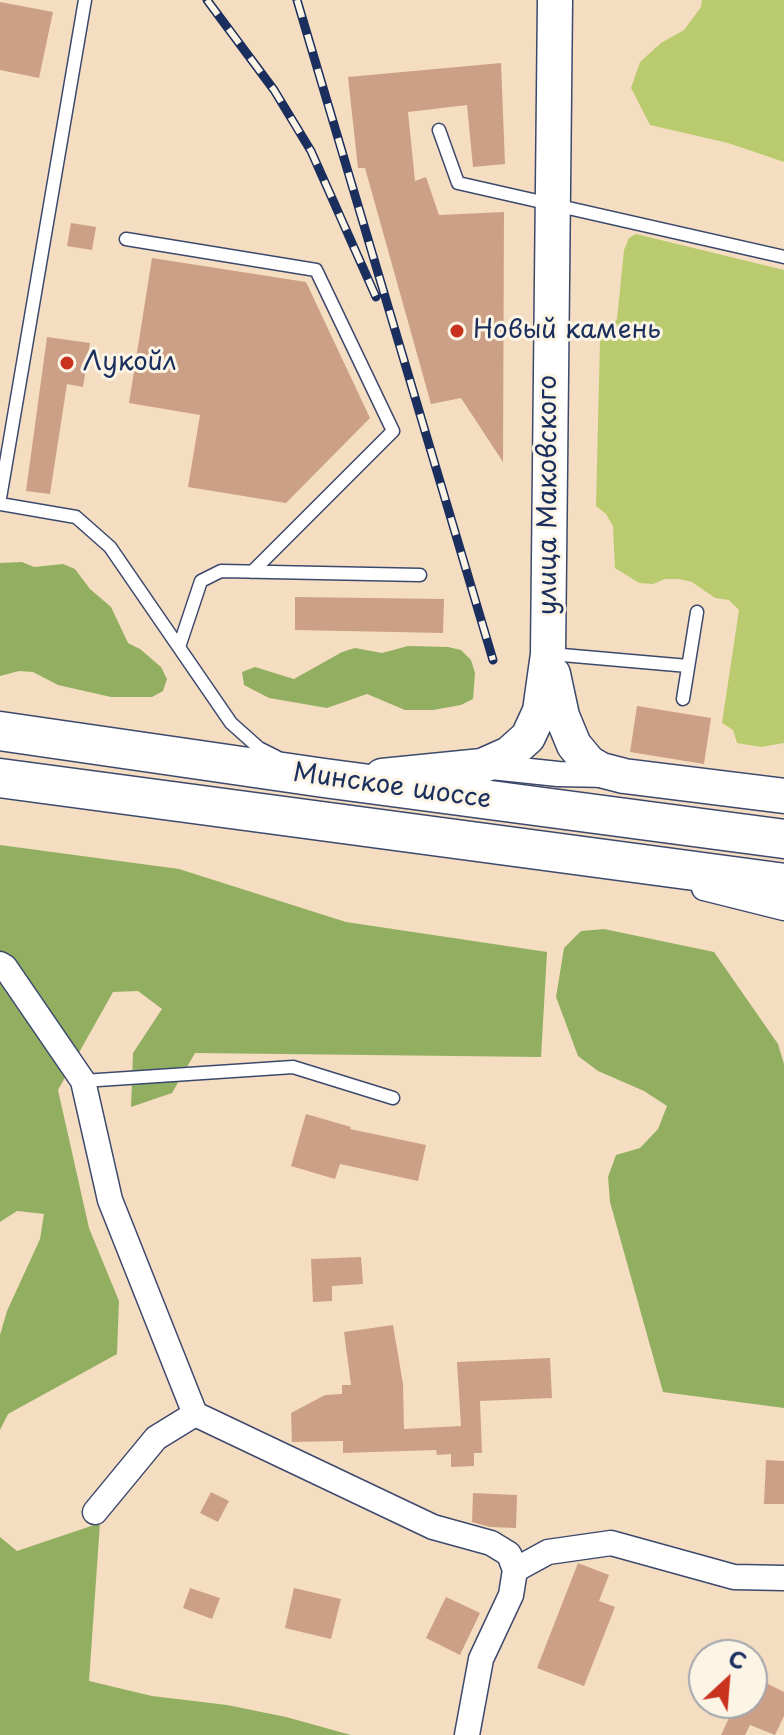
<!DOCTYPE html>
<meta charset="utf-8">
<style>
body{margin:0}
#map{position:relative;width:784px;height:1735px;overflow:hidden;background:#f5ddc1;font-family:"Playpen Sans",sans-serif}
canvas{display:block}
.north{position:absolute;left:688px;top:1639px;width:80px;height:80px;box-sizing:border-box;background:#fcf5e5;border:2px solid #a2a6af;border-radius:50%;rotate:26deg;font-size:22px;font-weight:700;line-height:32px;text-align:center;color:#1b2f5e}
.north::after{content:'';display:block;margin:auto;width:28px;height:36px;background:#c8321e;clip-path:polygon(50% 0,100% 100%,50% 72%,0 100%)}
</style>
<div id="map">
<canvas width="784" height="1735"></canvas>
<div class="north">С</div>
</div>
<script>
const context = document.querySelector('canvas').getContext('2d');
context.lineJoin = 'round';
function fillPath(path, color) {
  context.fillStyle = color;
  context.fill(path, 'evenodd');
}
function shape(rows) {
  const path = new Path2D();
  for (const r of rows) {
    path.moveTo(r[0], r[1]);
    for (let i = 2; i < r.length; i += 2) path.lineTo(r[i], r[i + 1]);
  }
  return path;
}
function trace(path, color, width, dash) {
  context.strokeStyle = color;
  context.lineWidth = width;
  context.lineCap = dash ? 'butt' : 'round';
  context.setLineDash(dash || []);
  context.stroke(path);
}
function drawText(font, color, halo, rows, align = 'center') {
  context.font = font + ' "Playpen Sans",sans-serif';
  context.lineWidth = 6;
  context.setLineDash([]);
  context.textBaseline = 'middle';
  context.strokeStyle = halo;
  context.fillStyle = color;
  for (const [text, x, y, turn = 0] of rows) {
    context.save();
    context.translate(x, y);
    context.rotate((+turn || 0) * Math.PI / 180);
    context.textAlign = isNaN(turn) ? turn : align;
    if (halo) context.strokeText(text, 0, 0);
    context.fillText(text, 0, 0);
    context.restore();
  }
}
fillPath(shape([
 [702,0,784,0,784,162,728,143,650,125,631,88,640,62,661,43,684,30,701,7],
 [636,234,784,270,784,743,761,747,737,743,733,730,722,723,739,610,729,600,715,598,692,582,679,579,665,579,653,584,639,583,615,568,613,526,606,514,596,506,600,340,617,319,624,250,629,238]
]), '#b9cb6e');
fillPath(shape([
 [22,562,34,567,63,564,75,569,90,589,111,607,128,643,140,649,161,667,167,679,163,691,152,697,111,697,58,685,33,672,19,671,0,676,0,563],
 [408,646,448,647,461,650,471,660,475,673,473,699,461,705,433,710,405,710,367,694,327,708,269,698,244,685,242,672,255,667,294,679,342,652,355,648,382,653],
 [0,845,179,869,346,922,547,952,541,1057,195,1053,172,1093,131,1107,133,1053,162,1009,138,991,113,992,58,1090,89,1228,119,1301,117,1354,8,1414,0,1430,0,1335,7,1311,40,1239,44,1214,17,1211,0,1222],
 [604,929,714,952,778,1044,784,1064,784,1408,663,1392,610,1202,608,1177,616,1155,640,1148,658,1129,667,1106,644,1091,598,1071,578,1056,556,997,564,948,581,931],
 [100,1523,89,1681,152,1696,227,1705,286,1717,351,1735,0,1735,0,1537,17,1551]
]), '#92af61');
fillPath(shape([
 [0,2,53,12,39,78,0,70],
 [501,63,505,164,473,167,467,105,408,112,415,181,426,177,439,215,504,212,503,462,461,398,431,404,365,168,358,168,348,77],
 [71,223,96,227,92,250,67,246],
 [152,258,306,282,370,418,286,503,188,487,200,415,129,403],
 [47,337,90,343,83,387,67,384,50,494,26,491],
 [295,597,444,599,443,633,295,630],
 [637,706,711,718,704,764,630,752],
 [306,1114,351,1127,350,1129,426,1145,418,1181,340,1164,335,1179,291,1166],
 [361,1257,363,1284,332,1286,332,1301,313,1302,311,1259],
 [393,1325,403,1384,404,1429,461,1426,457,1362,550,1358,552,1398,480,1401,482,1453,474,1453,474,1466,451,1467,451,1454,437,1455,436,1450,343,1453,343,1441,292,1442,291,1413,325,1395,342,1394,342,1385,351,1385,344,1332],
 [766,1460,784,1461,784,1504,764,1504],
 [211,1492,229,1501,218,1522,200,1513],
 [473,1493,517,1495,516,1528,490,1527,472,1522],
 [578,1563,609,1575,599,1601,615,1607,584,1686,537,1668],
 [190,1588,220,1598,212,1619,183,1608],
 [294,1588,341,1599,331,1639,285,1628],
 [446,1597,480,1613,460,1655,426,1638],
 [752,1676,784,1692,784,1716,775,1735,750,1725,745,1735,721,1735,736,1703,752,1703]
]), '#cca087');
const service = shape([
 [439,130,458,183,784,257],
 [126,239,316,270,393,431,252,572],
 [0,498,85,0],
 [0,504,76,517,110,547,231,723,259,748,277,757],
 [179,647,201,581,221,571,420,575],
 [551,654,688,666],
 [683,699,697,612],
 [83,1081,293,1067,393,1098]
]);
const minor = shape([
 [482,766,558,774,609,775],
 [704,888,784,908],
 [0,964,5,967,83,1081,110,1200,195,1414,433,1527,491,1543,509,1554,515,1570,548,1552,611,1543,734,1577,784,1578],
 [95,1512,156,1438,195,1414],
 [467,1735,481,1659,511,1595,515,1570]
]);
const secondary = shape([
 [553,674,562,716,574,745,589,763,601,770,624,776,784,796],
 [382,776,482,766,509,754,528,737,540,711,548,654,555,0]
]);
const trunk = shape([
 [0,731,324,778,784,839],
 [0,778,784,883]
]);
trace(service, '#3c496d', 15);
trace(minor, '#3c496d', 27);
trace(secondary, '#3c496d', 37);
trace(trunk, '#3c496d', 41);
trace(service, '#fff', 12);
trace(minor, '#fff', 24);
trace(secondary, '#fff', 34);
trace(trunk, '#fff', 38);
const rail = shape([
 [207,0,274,90,311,151,376,297],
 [297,0,493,660]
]);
trace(rail, '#1b2f5e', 9);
trace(rail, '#fcf5e5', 6, [18]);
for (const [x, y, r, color] of [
 [457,331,8,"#c8321e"],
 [67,363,8,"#c8321e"]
]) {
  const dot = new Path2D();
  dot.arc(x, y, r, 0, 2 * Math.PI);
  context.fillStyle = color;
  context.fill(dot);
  trace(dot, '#fcf5e5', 3);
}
drawText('26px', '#1b2f5e', '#fcf5e5', [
 ["Новый камень",473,331],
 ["Лукойл",83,363]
], 'left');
drawText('26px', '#1b2f5e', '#fcf5e5', [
 ["улица Маковского",549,495,-90],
 ["Минское шоссе",392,787,8]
]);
</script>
